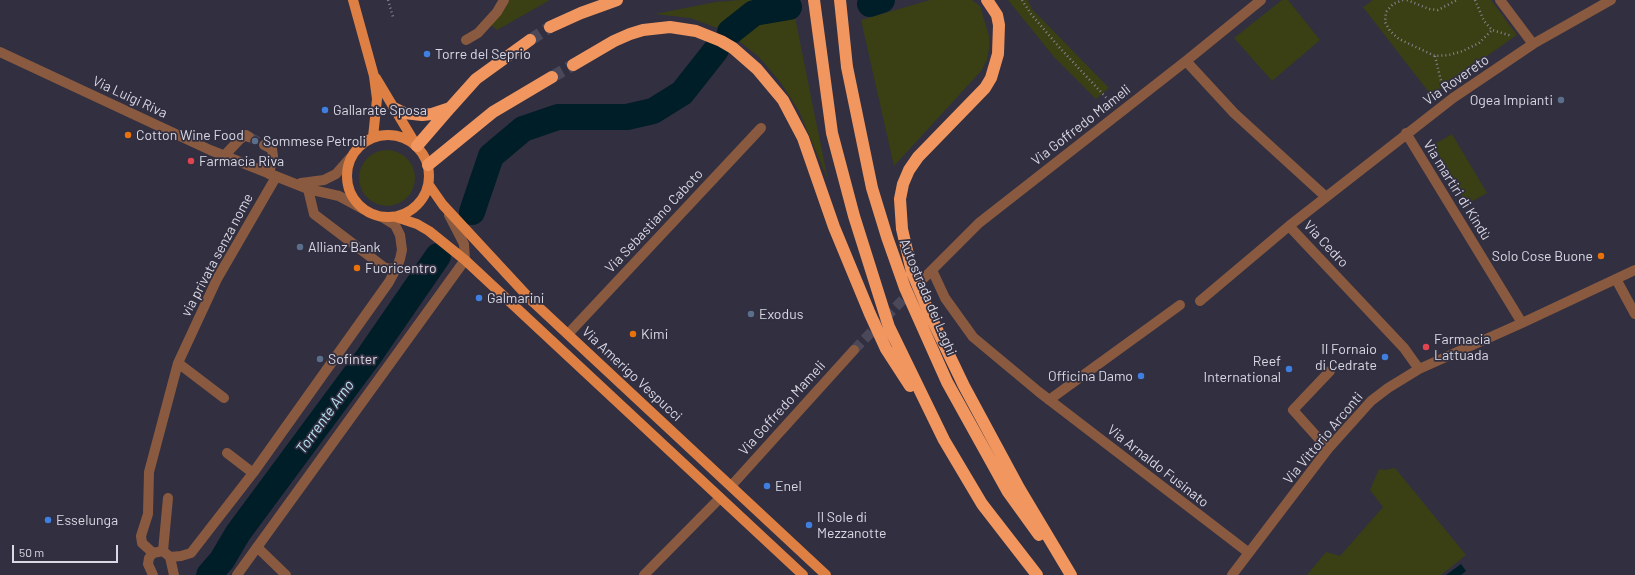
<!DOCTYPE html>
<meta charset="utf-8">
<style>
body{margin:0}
#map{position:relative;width:1635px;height:575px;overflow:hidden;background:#312f40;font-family:Barlow,sans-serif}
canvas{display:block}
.scale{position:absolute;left:12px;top:545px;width:106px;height:18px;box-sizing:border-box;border:2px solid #d9d8e4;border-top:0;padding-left:5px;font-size:12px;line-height:14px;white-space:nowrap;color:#d9d8e4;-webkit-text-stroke:3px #312f40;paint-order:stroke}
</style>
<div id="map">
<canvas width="1635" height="575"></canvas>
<div class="scale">50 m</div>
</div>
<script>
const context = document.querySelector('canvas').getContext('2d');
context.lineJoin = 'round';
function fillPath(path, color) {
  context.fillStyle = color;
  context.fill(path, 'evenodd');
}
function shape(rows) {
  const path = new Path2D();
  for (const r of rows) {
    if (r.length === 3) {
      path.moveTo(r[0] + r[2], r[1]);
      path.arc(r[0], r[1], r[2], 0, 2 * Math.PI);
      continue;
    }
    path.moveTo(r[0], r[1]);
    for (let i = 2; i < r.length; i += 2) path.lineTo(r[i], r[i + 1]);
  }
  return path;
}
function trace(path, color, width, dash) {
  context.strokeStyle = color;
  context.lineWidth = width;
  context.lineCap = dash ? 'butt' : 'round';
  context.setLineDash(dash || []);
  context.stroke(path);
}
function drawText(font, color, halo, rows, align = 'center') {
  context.font = font + ' Barlow,sans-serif';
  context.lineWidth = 3.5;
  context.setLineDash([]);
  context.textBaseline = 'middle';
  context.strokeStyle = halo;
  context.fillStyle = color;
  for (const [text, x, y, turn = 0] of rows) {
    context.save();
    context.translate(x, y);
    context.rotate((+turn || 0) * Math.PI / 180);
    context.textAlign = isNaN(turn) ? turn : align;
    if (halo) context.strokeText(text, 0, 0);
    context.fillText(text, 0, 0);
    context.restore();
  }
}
fillPath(shape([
 [508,0,550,0,497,30,491,25],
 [740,0,785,0,745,8,720,29,690,18,655,14,716,2],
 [930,0,972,0,980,6,989,36,989,48,987,60,981,71,894,166,861,20],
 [1008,0,1028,0,1032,9,1109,88,1096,99,1054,57],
 [1282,0,1288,0,1320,40,1272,81,1234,38],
 [1373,0,1491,0,1517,35,1431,95,1363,7],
 [795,17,813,107,828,180,799,111,781,83,760,58,739,41,745,32,753,27,774,20],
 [1452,134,1487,193,1467,204,1433,145],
 [387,178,28],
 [1395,468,1466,555,1441,575,1307,575,1326,552,1340,556,1383,507,1370,490,1379,469,1384,470]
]), '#3a4014');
fillPath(shape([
 [1461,564,1466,571,1461,575,1446,575]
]), '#001e27');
trace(shape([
 [870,4,882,0],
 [730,32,754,13,789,7],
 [472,212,491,156,523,129,558,117,627,117,653,111,682,93,716,50],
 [209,575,222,560,238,533,369,356,438,256]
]), '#001e27', 26);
trace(shape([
 [249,137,264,145],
 [854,350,922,280]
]), '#4a4859', 10, [10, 5]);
trace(shape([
 [530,40,550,27],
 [552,77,573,65]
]), '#4a4859', 12, [12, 6]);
trace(shape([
 [388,0,393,17],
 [1022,0,1031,14,1059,47,1113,105],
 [1403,0,1393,4,1386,12,1385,22,1390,31,1399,39,1435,56,1449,55,1463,51,1479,43,1492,30],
 [1407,0,1429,9,1438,10,1457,0],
 [1475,0,1484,21,1492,30,1512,36],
 [1435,56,1441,81,1447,90]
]), '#878594', 2.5, [1, 3]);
trace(shape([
 [1500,0,1533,44],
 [466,40,478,33,497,12,504,0],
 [0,52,210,150,308,189,339,196,363,209],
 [1186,61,1234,113,1326,197],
 [1406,133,1522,323],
 [264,145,272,149,273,156,269,174],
 [224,156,240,139,246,135,249,137],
 [301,183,324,180,336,174,350,158],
 [308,189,314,214,385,268,392,269,397,267,400,259,402,250,400,235,395,225,382,217],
 [1289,226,1453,98,1533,44,1611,0],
 [932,270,945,298,973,337,1039,392,1249,553],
 [924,278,979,223,1186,61,1261,0],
 [1616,279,1635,314],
 [1200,301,1289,226,1404,348,1419,369],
 [568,334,761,128],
 [178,363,224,398],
 [1049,400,1180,305],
 [1328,449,1293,410,1330,371],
 [227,453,253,473],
 [732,485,854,350],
 [257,547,286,575],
 [163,551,168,498],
 [153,553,142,543,141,536,148,514,149,472,178,363,217,279,276,177],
 [170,557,181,556,191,553,253,473,389,282,397,267],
 [153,575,148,564,149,558,153,553,163,551,170,557,174,575],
 [237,575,465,260,464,244,449,215],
 [644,575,720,498],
 [1232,575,1328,449,1371,401,1388,388,1419,369,1522,323,1635,270]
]), '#895a3f', 10);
trace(shape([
 [353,0,374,76,377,99,373,137],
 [376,78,415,143],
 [388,176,41],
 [429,185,443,205,531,300,826,575],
 [396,217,417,224,429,231,465,260,803,575]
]), '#de7f43', 10);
trace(shape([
 [814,0,832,133,854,216,889,327,944,440,982,504,1037,575],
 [840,0,847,67,872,188,887,237,905,288,947,382,1008,492,1039,535],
 [987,0,997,15,999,25,998,54,991,78,985,88,918,157,909,170,903,184,900,199,902,229,912,272,930,315,964,386,1019,488,1071,575],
 [550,27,581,13,617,0],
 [573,65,614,41,630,34,643,30,670,27,696,31,721,41,733,48,757,69,783,100,803,138,834,227,870,314,886,349,910,386],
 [396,109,404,113,422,115,432,114,450,108,476,79,530,40],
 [417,146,449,109],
 [428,165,493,112,552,77]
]), '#f1965f', 12);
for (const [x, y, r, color] of [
 [427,54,4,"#3f7fe0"],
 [1561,100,4,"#5c6f8a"],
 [325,110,4,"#3f7fe0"],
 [128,135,4,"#e8710a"],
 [255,141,4,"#5c6f8a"],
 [191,161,4,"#e0444e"],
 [300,247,4,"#5c6f8a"],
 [1601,256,4,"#e8710a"],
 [357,268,4,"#e8710a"],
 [479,298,4,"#3f7fe0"],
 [751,314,4,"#5c6f8a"],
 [633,334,4,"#e8710a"],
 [1426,347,4,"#e0444e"],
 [1385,357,4,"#3f7fe0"],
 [320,359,4,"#5c6f8a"],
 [1289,369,4,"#3f7fe0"],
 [1141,376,4,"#3f7fe0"],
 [767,486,4,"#3f7fe0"],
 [48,520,4,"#3f7fe0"],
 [809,525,4,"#3f7fe0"]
]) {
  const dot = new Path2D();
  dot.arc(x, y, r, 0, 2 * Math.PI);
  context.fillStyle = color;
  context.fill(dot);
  trace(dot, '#312f40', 1.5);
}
drawText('14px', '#d9d8e4', '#312f40', [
 ["Torre del Seprio",435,54],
 ["Ogea Impianti",1553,100,"right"],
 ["Gallarate Sposa",333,110],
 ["Cotton Wine Food",136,135],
 ["Sommese Petroli",263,141],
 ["Farmacia Riva",199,161],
 ["Allianz Bank",308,247],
 ["Solo Cose Buone",1593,256,"right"],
 ["Fuoricentro",365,268],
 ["Galmarini",487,298],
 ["Exodus",759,314],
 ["Kimi",641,334],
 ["Farmacia",1434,339],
 ["Lattuada",1434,355],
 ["Il Fornaio",1377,349,"right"],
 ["di Cedrate",1377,365,"right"],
 ["Sofinter",328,359],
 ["Reef",1281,361,"right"],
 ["International",1281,377,"right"],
 ["Officina Damo",1133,376,"right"],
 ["Enel",775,486],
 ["Il Sole di",817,517],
 ["Mezzanotte",817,533],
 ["Esselunga",56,520]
], 'left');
drawText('14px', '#d9d8e4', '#312f40', [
 ["Via Rovereto",1456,80,-35],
 ["Via Luigi Riva",130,97,25],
 ["Via Goffredo Mameli",1081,125,-38],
 ["Via martiri di Kindù",1457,190,58],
 ["Via Sebastiano Caboto",654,221,-47],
 ["Via Cedro",1326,244,47],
 ["via privata senza nome",217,255,-62],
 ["Autostrada dei Laghi",928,297,67],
 ["Via Amerigo Vespucci",632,374,43],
 ["Via Goffredo Mameli",782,408,-48],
 ["Via Vittorio Arconti",1323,438,-50],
 ["Via Arnaldo Fusinato",1158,466,38]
]);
drawText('italic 15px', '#b9e8f9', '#312f40', [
 ["Torrente Arno",325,417,-54]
]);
</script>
